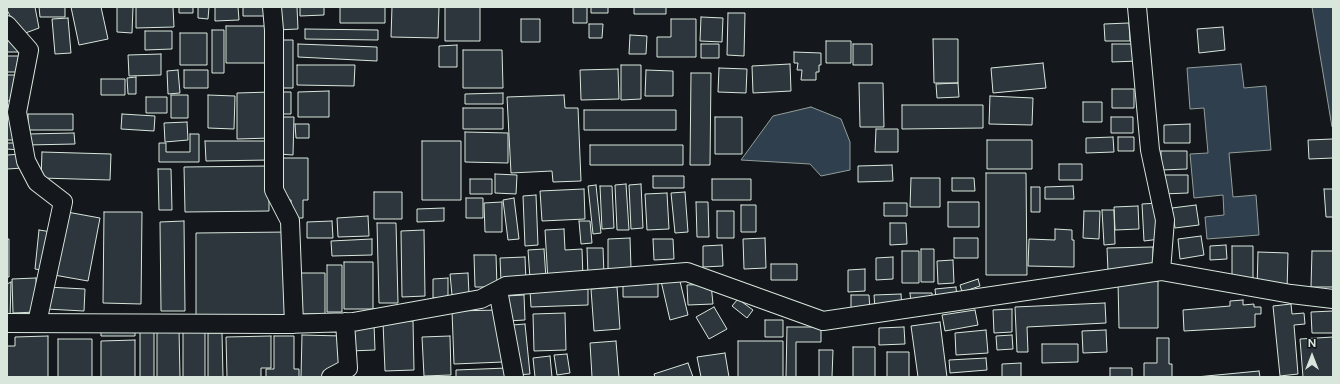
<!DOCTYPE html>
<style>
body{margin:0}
#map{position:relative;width:1340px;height:384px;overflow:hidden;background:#14181c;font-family:Figtree,sans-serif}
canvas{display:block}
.frame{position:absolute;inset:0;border:8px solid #d8e6dc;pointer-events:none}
.north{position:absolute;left:1292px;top:336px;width:40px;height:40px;-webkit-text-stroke:3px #14181c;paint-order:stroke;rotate:0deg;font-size:11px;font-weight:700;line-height:16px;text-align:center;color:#d8e6dc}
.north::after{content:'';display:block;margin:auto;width:14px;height:18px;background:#d8e6dc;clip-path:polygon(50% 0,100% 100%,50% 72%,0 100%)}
</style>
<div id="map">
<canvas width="1340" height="384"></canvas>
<div class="frame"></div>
<div class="north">N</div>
</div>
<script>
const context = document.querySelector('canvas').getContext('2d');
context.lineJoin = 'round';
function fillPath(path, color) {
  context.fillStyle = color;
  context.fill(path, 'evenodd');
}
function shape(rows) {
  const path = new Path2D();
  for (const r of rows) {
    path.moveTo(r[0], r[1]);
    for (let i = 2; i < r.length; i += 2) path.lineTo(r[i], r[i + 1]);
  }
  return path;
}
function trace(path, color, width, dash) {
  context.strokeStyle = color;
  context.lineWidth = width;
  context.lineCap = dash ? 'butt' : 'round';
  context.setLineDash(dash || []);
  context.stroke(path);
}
const water = shape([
 [1312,7,1333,7,1333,127,1332,127,1312,7],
 [1241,64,1244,88,1266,86,1271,150,1229,153,1233,197,1256,195,1259,235,1207,239,1205,217,1224,215,1223,195,1194,198,1190,154,1208,153,1204,108,1190,109,1187,68,1241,64],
 [811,107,841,119,850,142,850,170,821,176,810,164,741,160,773,116,811,107]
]);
fillPath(water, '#2f3f4d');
trace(water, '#939e99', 1);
const building = shape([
 [7,7,35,7,39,28,20,35,7,10,7,7],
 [39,7,65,7,65,17,40,17,39,7],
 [71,7,101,7,108,39,79,45,71,7],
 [117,7,133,7,132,33,117,32,117,7],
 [136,7,173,7,174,27,136,28,136,7],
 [179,7,193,7,193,13,179,13,179,7],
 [198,7,209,7,208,19,198,18,198,7],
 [215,7,238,7,239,20,215,21,215,7],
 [243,7,266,7,266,16,243,16,243,7],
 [276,7,297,7,298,29,276,30,276,7],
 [300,7,324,7,324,15,300,16,300,7],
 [340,7,385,7,385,23,340,23,340,7],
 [392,7,439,7,438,38,391,37,392,7],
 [445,7,480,7,480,41,445,41,445,7],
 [573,7,587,7,587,23,573,23,573,7],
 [591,7,608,7,608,13,591,13,591,7],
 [634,7,666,7,666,14,634,14,634,7],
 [728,13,745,13,744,56,727,55,728,13],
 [701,17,723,18,722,42,700,41,701,17],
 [68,18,71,53,55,54,52,19,68,18],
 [521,19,540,19,540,42,521,42,521,19],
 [671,19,696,19,696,57,657,57,657,37,671,37,671,19],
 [1129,23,1130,41,1105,41,1104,24,1129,23],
 [589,24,603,24,602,38,589,38,589,24],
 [226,26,269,26,270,63,226,63,226,26],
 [1223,27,1225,50,1199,53,1197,29,1223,27],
 [7,28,22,52,7,52,7,28],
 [305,29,378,30,378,40,305,39,305,29],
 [212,30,224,30,224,73,212,73,212,30],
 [145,31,172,31,172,49,145,50,145,31],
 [180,33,207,33,207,65,180,65,180,33],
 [630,35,647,36,646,54,629,54,630,35],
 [933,39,958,39,958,83,934,83,933,39],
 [278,40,293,40,293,88,278,88,278,40],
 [826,41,851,41,851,63,826,63,826,41],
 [298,44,377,47,377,61,298,57,298,44],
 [701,44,719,44,719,58,701,58,701,44],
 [853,44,872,44,872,65,853,65,853,44],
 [1112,44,1137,44,1138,61,1112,62,1112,44],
 [457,45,457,67,439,67,439,46,457,45],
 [463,50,502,50,503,88,463,88,463,50],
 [794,52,821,53,821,65,819,65,819,72,816,72,816,80,801,80,802,70,797,70,798,63,794,63,794,52],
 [161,54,161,75,129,76,128,55,161,54],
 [7,56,22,56,22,72,7,72,7,56],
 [1043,63,1046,88,993,93,991,68,1043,63],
 [790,64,791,91,753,93,752,66,790,64],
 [297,65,355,65,354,86,297,85,297,65],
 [621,65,641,65,641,99,621,100,621,65],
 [719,68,747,69,746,93,718,92,719,68],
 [618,69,619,99,581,100,580,70,618,69],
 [178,70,180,93,168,94,167,71,178,70],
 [184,70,208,70,208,88,184,88,184,70],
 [646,70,673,71,673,96,645,96,646,70],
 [691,73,711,73,710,165,690,165,691,73],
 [7,75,19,75,19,101,7,101,7,75],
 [136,77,136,94,128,94,127,78,136,77],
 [101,79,125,79,125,95,101,95,101,79],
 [859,83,883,83,884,127,860,127,859,83],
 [958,83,959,97,937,98,936,84,958,83],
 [1112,89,1134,89,1134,108,1112,108,1112,89],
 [329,91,329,117,298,117,298,92,329,91],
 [271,92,271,138,237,139,237,93,271,92],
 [276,92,291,92,291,114,277,114,276,92],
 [503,93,503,104,465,104,465,94,503,93],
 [171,95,188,95,188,118,171,118,171,95],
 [208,95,235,96,234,129,208,128,208,95],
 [564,95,565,108,578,108,581,181,553,182,552,171,511,173,507,97,564,95],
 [990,96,1033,98,1032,125,989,124,990,96],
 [146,97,167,97,167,113,146,113,146,97],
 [1083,102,1102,102,1102,122,1083,122,1083,102],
 [902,105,983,105,983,128,902,129,902,105],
 [463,108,503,108,503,129,463,129,463,108],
 [13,109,14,140,7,140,7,110,13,109],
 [584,110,676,110,676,130,584,130,584,110],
 [28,114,73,114,73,130,28,130,28,114],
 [122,114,155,116,154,131,121,129,122,114],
 [279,117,294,117,293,155,278,154,279,117],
 [715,117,742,117,742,154,715,154,715,117],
 [1111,117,1133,117,1133,133,1111,133,1111,117],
 [187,122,188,140,165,142,164,123,187,122],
 [295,124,309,124,309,138,296,138,295,124],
 [1190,124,1190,143,1164,143,1164,125,1190,124],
 [876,129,898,129,898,152,875,152,876,129],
 [465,132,508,133,508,163,465,162,465,132],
 [74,133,75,144,27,145,27,134,74,133],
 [190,134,199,134,199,162,159,162,159,143,166,143,166,152,190,152,190,134],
 [1113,137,1114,152,1086,153,1086,138,1113,137],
 [1118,137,1134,137,1134,151,1118,151,1118,137],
 [1333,139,1333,158,1309,159,1308,140,1333,139],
 [987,140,1032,140,1032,169,987,169,987,140],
 [205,141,271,141,271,160,206,161,205,141],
 [422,141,461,141,461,200,422,200,422,141],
 [7,143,21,143,20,150,7,149,7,143],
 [590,145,683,145,683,165,590,165,590,145],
 [1161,151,1187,151,1187,169,1161,170,1161,151],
 [42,152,111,154,110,180,41,178,42,152],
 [22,154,23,168,7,169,7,155,22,154],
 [280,158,308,158,308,200,303,200,303,218,291,218,291,200,280,200,280,158],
 [1059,164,1082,164,1082,180,1059,180,1059,164],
 [892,165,893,181,858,182,858,166,892,165],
 [269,166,269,211,185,212,184,167,269,166],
 [158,169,171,169,172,210,159,210,158,169],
 [986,173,1026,173,1027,275,986,275,986,173],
 [495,174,517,175,516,194,495,193,495,174],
 [1162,175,1188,175,1188,193,1162,194,1162,175],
 [653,176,684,176,684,188,653,188,653,176],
 [911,178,940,178,940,207,910,207,911,178],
 [952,178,974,178,975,191,952,191,952,178],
 [470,179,492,179,492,194,470,194,470,179],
 [712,179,751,179,751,200,712,200,712,179],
 [626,184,629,230,617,230,615,185,626,184],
 [641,184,643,228,631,229,629,185,641,184],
 [596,185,601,233,593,234,588,186,596,185],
 [600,186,612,186,614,228,602,229,600,186],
 [1073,186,1074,199,1045,199,1045,187,1073,186],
 [1031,187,1040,187,1040,212,1031,212,1031,187],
 [584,189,585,219,542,221,540,191,584,189],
 [1324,189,1333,189,1333,217,1326,217,1324,189],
 [374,192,402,192,402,219,374,219,374,192],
 [685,192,688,232,675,233,671,193,685,192],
 [667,193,669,229,647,230,645,194,667,193],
 [536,195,538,245,525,246,523,196,536,195],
 [466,198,483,198,483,218,466,218,466,198],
 [514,198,519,239,508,240,503,200,514,198],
 [502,202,502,232,485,232,484,203,502,202],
 [696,202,708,202,709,237,697,237,696,202],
 [948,202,979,202,979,227,948,227,948,202],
 [884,203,907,203,907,216,884,216,884,203],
 [1158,203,1160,239,1144,241,1142,204,1158,203],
 [741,205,756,205,756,232,741,232,741,205],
 [1196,205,1199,225,1175,228,1172,208,1196,205],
 [1138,206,1139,229,1115,230,1114,207,1138,206],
 [444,208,444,221,417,222,417,209,444,208],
 [1102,210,1114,210,1115,244,1104,245,1102,210],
 [717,211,734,211,734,238,717,238,717,211],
 [1084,211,1100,211,1099,239,1083,238,1084,211],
 [67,212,100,218,88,281,54,275,67,212],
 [104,212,142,212,141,304,103,303,104,212],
 [368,216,369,236,338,237,337,218,368,216],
 [184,221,185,311,161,311,160,222,184,221],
 [332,221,333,238,307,238,307,222,332,221],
 [579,221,590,221,592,243,581,244,579,221],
 [377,223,396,223,398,303,379,303,377,223],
 [890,223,906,223,907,244,890,245,890,223],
 [564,229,565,250,582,249,583,279,548,281,545,230,564,229],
 [1055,229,1072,230,1072,240,1074,240,1074,267,1028,266,1029,239,1055,240,1055,229],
 [39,230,52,232,48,271,35,269,39,230],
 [424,230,425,296,402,297,401,231,424,230],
 [289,232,289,319,196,320,196,233,289,232],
 [1201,236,1204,255,1180,259,1178,239,1201,236],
 [630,238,631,268,608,269,608,239,630,238],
 [765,238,766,268,744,269,743,239,765,238],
 [954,238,978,238,978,258,954,258,954,238],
 [7,239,9,239,9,277,7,277,7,239],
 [372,239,372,255,332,256,331,241,372,239],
 [653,239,673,239,674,259,654,260,653,239],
 [722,245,723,266,703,267,703,246,722,245],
 [1226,245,1227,259,1210,260,1210,246,1226,245],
 [1232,246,1253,246,1253,279,1232,279,1232,246],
 [1153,247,1153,269,1108,271,1107,248,1153,247],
 [587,248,603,248,604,275,588,276,587,248],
 [544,249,546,278,530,279,528,250,544,249],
 [921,249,934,249,934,282,921,282,921,249],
 [902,251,919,251,919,283,902,283,902,251],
 [1312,251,1333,251,1333,287,1311,287,1312,251],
 [1258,252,1288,253,1287,291,1257,290,1258,252],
 [474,255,496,255,497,287,475,287,474,255],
 [525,257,526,281,501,281,500,258,525,257],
 [893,257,893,279,876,280,876,258,893,257],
 [953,260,954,283,938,284,937,261,953,260],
 [344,262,373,262,373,309,344,309,344,262],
 [771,264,797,264,797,280,771,280,771,264],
 [327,265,342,265,342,312,327,312,327,265],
 [865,269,865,291,848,292,848,270,865,269],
 [299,273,325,273,325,314,299,314,299,273],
 [468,273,469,294,452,295,450,274,468,273],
 [679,277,688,315,670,320,661,281,679,277],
 [36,278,37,312,13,313,12,279,36,278],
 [448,278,448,298,433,298,433,279,448,278],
 [978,279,980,286,962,292,960,285,978,279],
 [1118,281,1158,281,1158,328,1119,328,1118,281],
 [11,282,10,320,7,321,7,284,11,282],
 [623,283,658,283,658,297,623,297,623,283],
 [711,284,713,304,688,305,687,285,711,284],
 [47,287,85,289,84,311,46,309,47,287],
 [617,287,620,329,594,331,591,289,617,287],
 [956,287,957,298,936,299,935,289,956,287],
 [588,289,588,305,531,307,530,291,588,289],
 [910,293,932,293,932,303,911,303,910,293],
 [901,294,902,308,875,309,874,295,901,294],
 [524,295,525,320,507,321,506,296,524,295],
 [851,295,869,295,870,311,851,311,851,295],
 [738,299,753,310,747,318,732,306,738,299],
 [1243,300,1243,305,1254,304,1254,307,1261,307,1261,314,1255,314,1255,327,1184,331,1183,310,1230,306,1230,301,1243,300],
 [1105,303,1106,323,1027,327,1028,352,1017,352,1015,307,1105,303],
 [1291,304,1292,314,1304,313,1305,324,1294,325,1298,374,1280,376,1273,306,1291,304],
 [714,307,727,329,709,339,696,317,714,307],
 [1012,309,1012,332,994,333,993,310,1012,309],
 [501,310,503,362,454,364,452,311,501,310],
 [975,310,978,325,945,331,942,315,975,310],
 [1333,311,1333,333,1312,333,1311,312,1333,311],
 [565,313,566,350,534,351,533,314,565,313],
 [765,320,783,320,783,337,765,337,765,320],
 [413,321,414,370,385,371,383,322,413,321],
 [940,322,947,377,918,377,911,326,940,322],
 [374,324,375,350,350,351,349,325,374,324],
 [525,324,530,374,516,375,512,325,525,324],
 [101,326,135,326,135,336,101,336,101,326],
 [787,327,821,327,821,342,796,342,796,377,786,377,787,327],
 [904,327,905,344,879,345,879,328,904,327],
 [157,329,179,329,180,377,157,377,157,329],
 [140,330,154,330,154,377,140,377,140,330],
 [986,330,988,353,956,355,955,333,986,330],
 [1106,330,1107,352,1083,353,1082,331,1106,330],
 [183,331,205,331,205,377,183,377,183,331],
 [208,333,222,333,223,377,208,377,208,333],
 [302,335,342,336,341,367,325,377,301,377,302,335],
 [1012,335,1013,349,997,350,996,336,1012,335],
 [48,336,48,377,7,377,7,346,15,346,15,337,48,336],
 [271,336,271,368,261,368,261,377,227,377,226,337,271,336],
 [274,336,294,336,294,369,299,369,299,377,266,377,266,369,274,369,274,336],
 [450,336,451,375,424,376,422,337,450,336],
 [1333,337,1333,377,1303,377,1300,339,1333,337],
 [1157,338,1169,338,1169,364,1172,364,1172,377,1144,377,1144,363,1157,363,1157,338],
 [58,339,92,339,92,377,58,377,58,339],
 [135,340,135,377,101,377,101,341,135,340],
 [616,341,619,377,592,377,590,343,616,341],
 [738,341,783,341,783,377,738,377,738,341],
 [1042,344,1078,344,1078,362,1042,363,1042,344],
 [853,347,875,347,875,377,853,377,853,347],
 [819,350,833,350,832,377,819,377,819,350],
 [887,352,909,352,909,377,887,377,887,352],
 [725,353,729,377,701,377,697,357,725,353],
 [567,354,570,373,557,375,554,355,567,354],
 [550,356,552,377,535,377,533,358,550,356],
 [986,358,987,370,950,373,949,360,986,358],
 [688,363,693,377,655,377,654,374,688,363],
 [1021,363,1021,377,1002,377,1002,364,1021,363],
 [507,368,507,377,456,377,456,370,507,368],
 [1110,368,1132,368,1132,377,1110,377,1110,368],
 [1259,371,1260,377,1196,377,1259,371]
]);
fillPath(building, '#2c363c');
trace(building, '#d8e6dc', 1);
const street = shape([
 [272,7,274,30,274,190,290,221,294,324],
 [1137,7,1150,150,1165,220,1161,271],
 [7,25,29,50,17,112,26,161,37,182,63,202,37,323],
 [498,290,514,377],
 [7,323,284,324,353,322,481,299,506,286,687,272,823,321,1161,271,1291,294,1333,299],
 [331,377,348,368,345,322]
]);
trace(street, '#d8e6dc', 20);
trace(street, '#14181c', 18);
</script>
